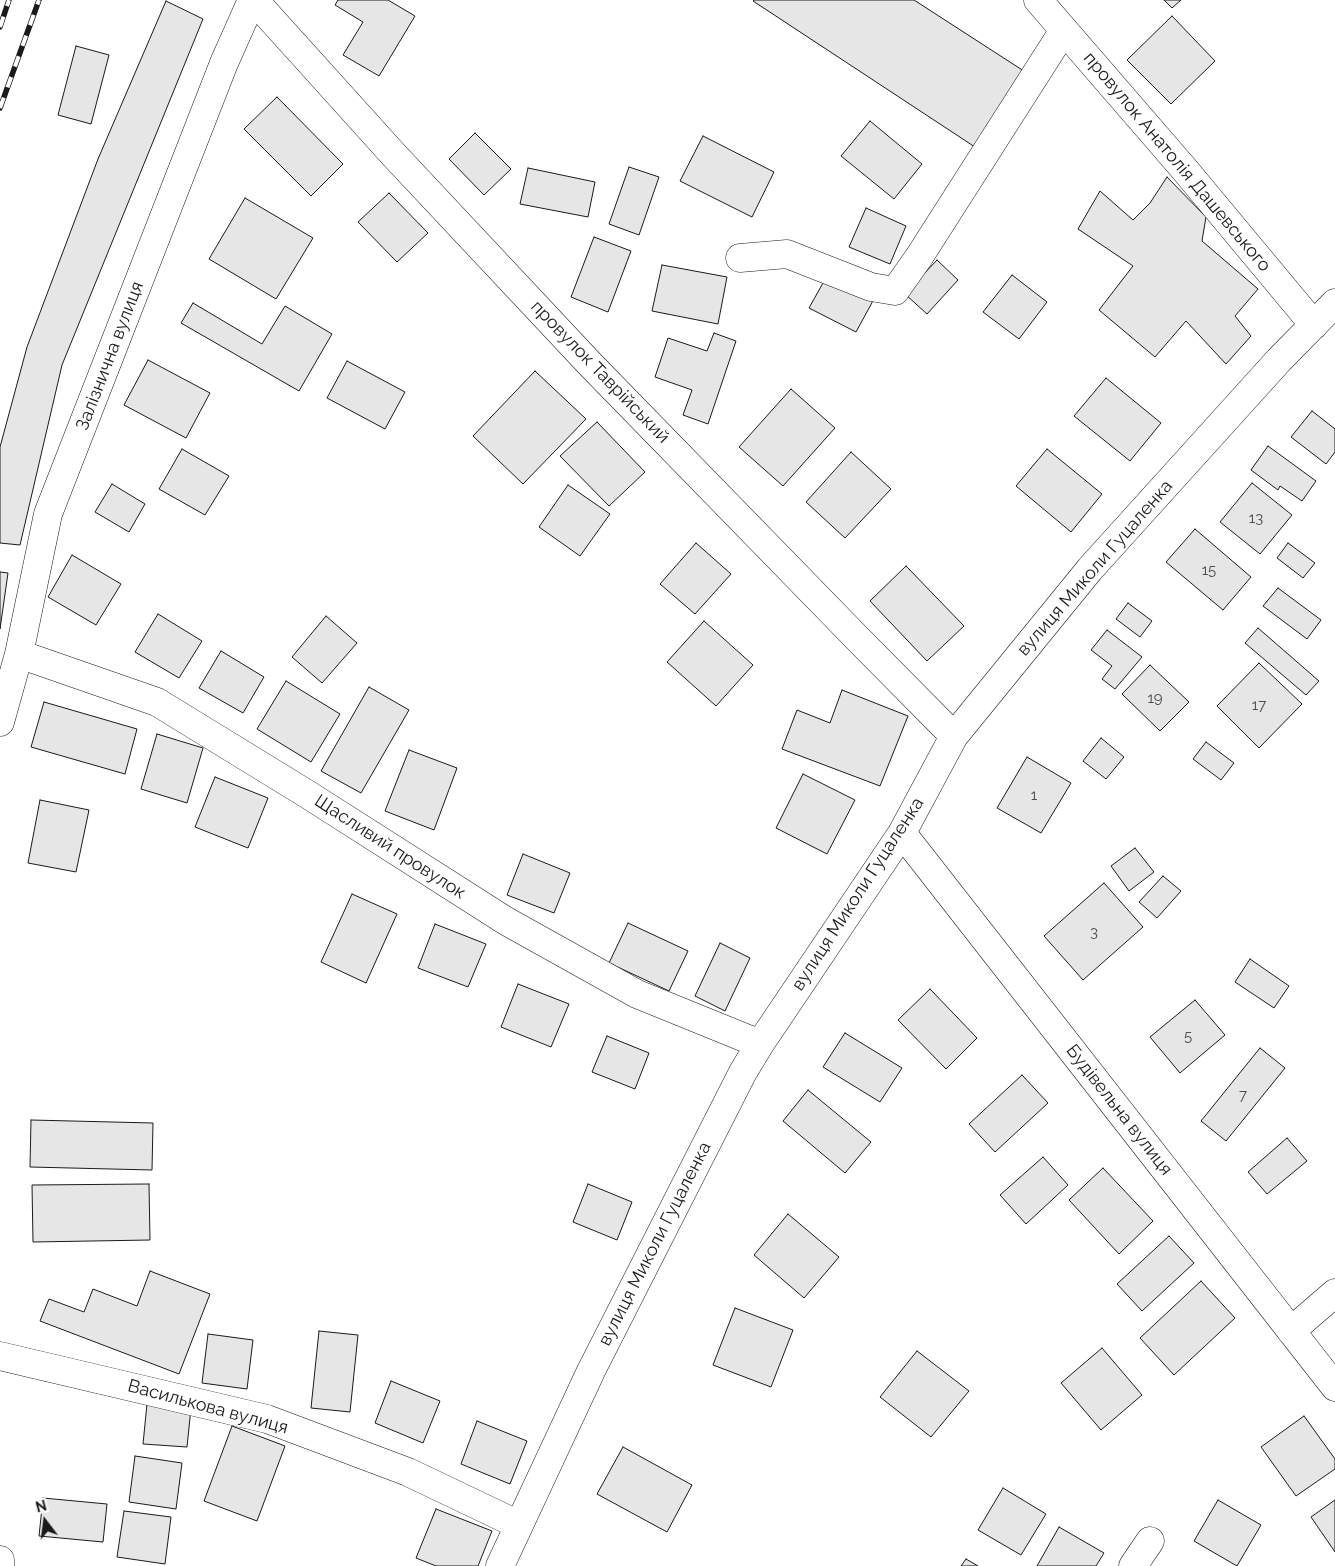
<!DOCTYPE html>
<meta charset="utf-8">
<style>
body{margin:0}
#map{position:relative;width:1335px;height:1566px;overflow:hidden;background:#fff;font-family:Raleway,sans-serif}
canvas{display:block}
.north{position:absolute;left:20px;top:1496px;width:50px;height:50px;-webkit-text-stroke:4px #fff;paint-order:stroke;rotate:345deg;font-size:14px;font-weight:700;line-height:20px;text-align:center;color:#1a1a1a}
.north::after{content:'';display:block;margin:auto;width:18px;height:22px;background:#1a1a1a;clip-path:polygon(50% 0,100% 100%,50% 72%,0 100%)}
</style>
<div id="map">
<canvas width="1335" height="1566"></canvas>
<div class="north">N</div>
</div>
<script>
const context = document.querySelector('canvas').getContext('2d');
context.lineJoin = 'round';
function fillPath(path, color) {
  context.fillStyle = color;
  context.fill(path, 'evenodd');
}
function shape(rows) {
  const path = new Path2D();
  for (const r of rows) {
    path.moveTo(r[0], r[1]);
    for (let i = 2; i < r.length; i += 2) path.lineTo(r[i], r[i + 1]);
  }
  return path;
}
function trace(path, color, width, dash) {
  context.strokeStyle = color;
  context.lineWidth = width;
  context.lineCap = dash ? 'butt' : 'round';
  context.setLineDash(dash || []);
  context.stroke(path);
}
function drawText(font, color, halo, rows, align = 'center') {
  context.font = font + ' Raleway,sans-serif';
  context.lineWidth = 4;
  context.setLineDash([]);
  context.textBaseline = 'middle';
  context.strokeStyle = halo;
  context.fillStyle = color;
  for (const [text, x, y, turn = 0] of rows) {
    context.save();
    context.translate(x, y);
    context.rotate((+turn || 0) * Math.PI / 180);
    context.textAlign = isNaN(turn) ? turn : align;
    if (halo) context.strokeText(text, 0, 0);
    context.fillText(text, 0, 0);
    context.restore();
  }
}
const building = shape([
 [338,0,388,0,415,16,379,76,343,55,363,22,335,5,338,0],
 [754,0,914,0,1030,75,981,151,753,1,754,0],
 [1164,0,1181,0,1172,8,1164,0],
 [166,1,203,19,62,365,20,545,0,543,0,447,27,347,98,159,166,1],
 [1172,16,1215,61,1171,104,1127,60,1172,16],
 [76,46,109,55,91,124,58,115,76,46],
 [277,97,343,164,311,196,244,129,277,97],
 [870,121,922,164,894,199,841,156,870,121],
 [475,133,511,169,484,195,449,159,475,133],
 [703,136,774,172,752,217,680,181,703,136],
 [629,167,659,177,639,235,609,224,629,167],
 [528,168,595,182,588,217,520,204,528,168],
 [1167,177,1206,217,1202,241,1258,289,1235,316,1251,336,1226,364,1186,321,1155,357,1099,310,1133,266,1078,229,1100,191,1133,220,1150,203,1167,177],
 [389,193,428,233,397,262,358,222,389,193],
 [245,198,313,238,276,299,209,259,245,198],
 [866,208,906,226,890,264,849,247,866,208],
 [594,237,631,251,608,312,571,297,594,237],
 [937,260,958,280,927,314,905,294,937,260],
 [662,265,727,277,718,324,652,311,662,265],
 [828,274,874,299,856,332,809,308,828,274],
 [1012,275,1047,302,1019,339,983,312,1012,275],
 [193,303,262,344,285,306,332,334,299,391,181,323,193,303],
 [714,333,736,341,708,424,683,415,692,390,655,377,668,338,707,351,714,333],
 [148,360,210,393,186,438,124,405,148,360],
 [347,361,405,392,385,429,327,398,347,361],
 [535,371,586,419,523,484,473,436,535,371],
 [1106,378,1161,423,1130,461,1074,416,1106,378],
 [791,389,835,428,783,486,739,447,791,389],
 [1312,411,1335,429,1335,452,1326,464,1291,437,1312,411],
 [597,422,645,472,609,506,560,456,597,422],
 [1268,446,1316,481,1302,501,1280,486,1278,490,1251,470,1268,446],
 [182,449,229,476,205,515,159,489,182,449],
 [1047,449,1102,494,1071,532,1016,486,1047,449],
 [851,452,891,489,845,538,806,502,851,452],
 [1252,483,1292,515,1260,554,1220,522,1252,483],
 [112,484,145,504,129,532,95,512,112,484],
 [568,485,610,514,580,556,539,527,568,485],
 [1195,529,1251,577,1223,610,1166,562,1195,529],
 [696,543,731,574,695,614,660,584,696,543],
 [1288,543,1315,563,1303,578,1277,558,1288,543],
 [72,555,121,584,96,625,48,597,72,555],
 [906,566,964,626,927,661,870,601,906,566],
 [0,572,8,573,0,629,0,572],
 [1278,588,1321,620,1307,639,1263,606,1278,588],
 [1128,603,1152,621,1140,637,1116,619,1128,603],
 [158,614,202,641,179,678,135,652,158,614],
 [326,616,357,643,322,683,292,657,326,616],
 [704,621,753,665,716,706,667,662,704,621],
 [1258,628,1319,681,1306,695,1245,643,1258,628],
 [1107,630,1142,657,1115,689,1102,679,1112,666,1091,650,1107,630],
 [221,651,264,677,243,713,199,688,221,651],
 [1259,663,1302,704,1259,748,1217,706,1259,663],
 [1150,665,1189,702,1160,731,1122,694,1150,665],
 [286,681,340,714,311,762,257,729,286,681],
 [369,687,409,710,361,793,321,771,369,687],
 [842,690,908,716,880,786,782,749,797,710,830,723,842,690],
 [44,702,137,729,125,774,31,747,44,702],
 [157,734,203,748,187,803,141,789,157,734],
 [1101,738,1124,757,1106,779,1083,761,1101,738],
 [1206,742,1234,763,1221,780,1193,759,1206,742],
 [409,750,457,768,434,830,385,811,409,750],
 [1027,757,1071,783,1041,833,997,808,1027,757],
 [803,774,855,800,827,854,776,828,803,774],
 [215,777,268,798,248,848,195,827,215,777],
 [40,800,89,810,76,872,28,863,40,800],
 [1135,848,1154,872,1129,891,1111,866,1135,848],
 [523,854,570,873,554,913,507,895,523,854],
 [1163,876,1181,891,1157,918,1139,902,1163,876],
 [1104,883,1143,927,1083,980,1044,936,1104,883],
 [352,894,397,914,366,983,321,962,352,894],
 [628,923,688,951,669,991,609,963,628,923],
 [435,924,486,944,468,987,418,968,435,924],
 [720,943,750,958,725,1011,695,996,720,943],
 [1250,959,1289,986,1274,1008,1235,982,1250,959],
 [518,984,569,1004,551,1047,501,1027,518,984],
 [930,989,977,1038,946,1069,898,1020,930,989],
 [1195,1000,1225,1035,1180,1073,1150,1037,1195,1000],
 [845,1033,902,1068,880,1102,823,1067,845,1033],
 [607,1036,649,1053,635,1089,592,1072,607,1036],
 [1260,1048,1285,1068,1226,1141,1201,1121,1260,1048],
 [1022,1075,1048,1103,995,1152,969,1124,1022,1075],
 [808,1090,871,1142,845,1173,783,1121,808,1090],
 [31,1120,153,1123,152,1170,30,1167,31,1120],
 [1287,1138,1307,1161,1267,1194,1248,1172,1287,1138],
 [1043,1157,1068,1185,1026,1224,1000,1195,1043,1157],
 [1103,1168,1153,1221,1119,1254,1069,1200,1103,1168],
 [149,1184,150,1240,33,1242,32,1185,149,1184],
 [588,1184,632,1202,617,1240,573,1222,588,1184],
 [788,1214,839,1257,804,1298,754,1255,788,1214],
 [1169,1236,1194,1263,1142,1311,1117,1284,1169,1236],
 [150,1271,210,1294,179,1374,40,1321,49,1299,84,1312,93,1289,137,1306,150,1271],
 [1201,1281,1235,1318,1174,1375,1140,1338,1201,1281],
 [735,1308,793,1330,771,1387,713,1365,735,1308],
 [319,1331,358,1335,350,1412,311,1408,319,1331],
 [208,1334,253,1340,247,1389,202,1383,208,1334],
 [1102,1348,1142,1395,1101,1430,1061,1383,1102,1348],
 [917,1351,969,1391,931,1437,880,1397,917,1351],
 [391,1381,440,1401,423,1443,375,1423,391,1381],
 [147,1404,191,1408,187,1447,143,1444,147,1404],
 [1304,1416,1335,1459,1335,1469,1296,1496,1261,1447,1304,1416],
 [477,1421,527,1441,510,1484,461,1464,477,1421],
 [232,1426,285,1446,257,1521,204,1501,232,1426],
 [623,1447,692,1485,667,1532,597,1494,623,1447],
 [135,1456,182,1463,176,1509,129,1502,135,1456],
 [1003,1488,1046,1514,1021,1555,978,1530,1003,1488],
 [43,1498,107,1504,103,1542,39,1536,43,1498],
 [1218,1500,1261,1525,1237,1566,1194,1541,1218,1500],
 [1335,1500,1335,1552,1311,1517,1335,1500],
 [436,1509,492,1531,478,1566,436,1566,416,1558,436,1509],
 [124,1511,171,1517,165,1564,117,1557,124,1511],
 [1059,1527,1104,1553,1096,1566,1037,1566,1059,1527],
 [966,1559,978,1566,961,1566,966,1559]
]);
fillPath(building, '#e6e6e6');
trace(building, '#1a1a1a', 1);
const minor = shape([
 [254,0,393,154,590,364,858,639,954,736],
 [1038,0,1185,170,1314,325],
 [740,258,787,254,871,287,895,291,919,257,1064,30],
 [19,654,157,702,307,794,506,921,637,994,760,1044],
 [0,722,19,654,48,514,224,63,252,0],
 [902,833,1335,1387],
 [1291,1331,1335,1293],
 [0,1356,267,1419,408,1472,519,1525],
 [0,1560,0,1566],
 [500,1566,591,1371,743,1072,760,1044,902,833,954,736,1090,569,1279,360,1335,303],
 [1133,1566,1150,1541]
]);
trace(minor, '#1a1a1a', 29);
trace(minor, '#fff', 28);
const rail = shape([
 [0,27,9,0],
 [0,108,39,0]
]);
trace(rail, '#1a1a1a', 5.5);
trace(rail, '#fff', 4, [11]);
drawText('15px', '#4d4d4d', null, [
 ["13",1256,518],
 ["15",1209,570],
 ["19",1155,698],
 ["17",1259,705],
 ["1",1034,795],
 ["3",1094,932],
 ["5",1188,1036],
 ["7",1243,1095]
]);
drawText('18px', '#1a1a1a', '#fff', [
 ["провулок Анатолія Дашевського",1177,162,50],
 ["Залізнична вулиця",110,356,-69],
 ["провулок Таврійський",600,372,46],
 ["вулиця Миколи Гуцаленка",1095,568,-49],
 ["Щасливий провулок",390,847,33],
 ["вулиця Миколи Гуцаленка",858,894,-57],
 ["Будівельна вулиця",1119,1110,52],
 ["вулиця Миколи Гуцаленка",655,1244,-63],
 ["Василькова вулиця",208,1407,15]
]);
</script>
